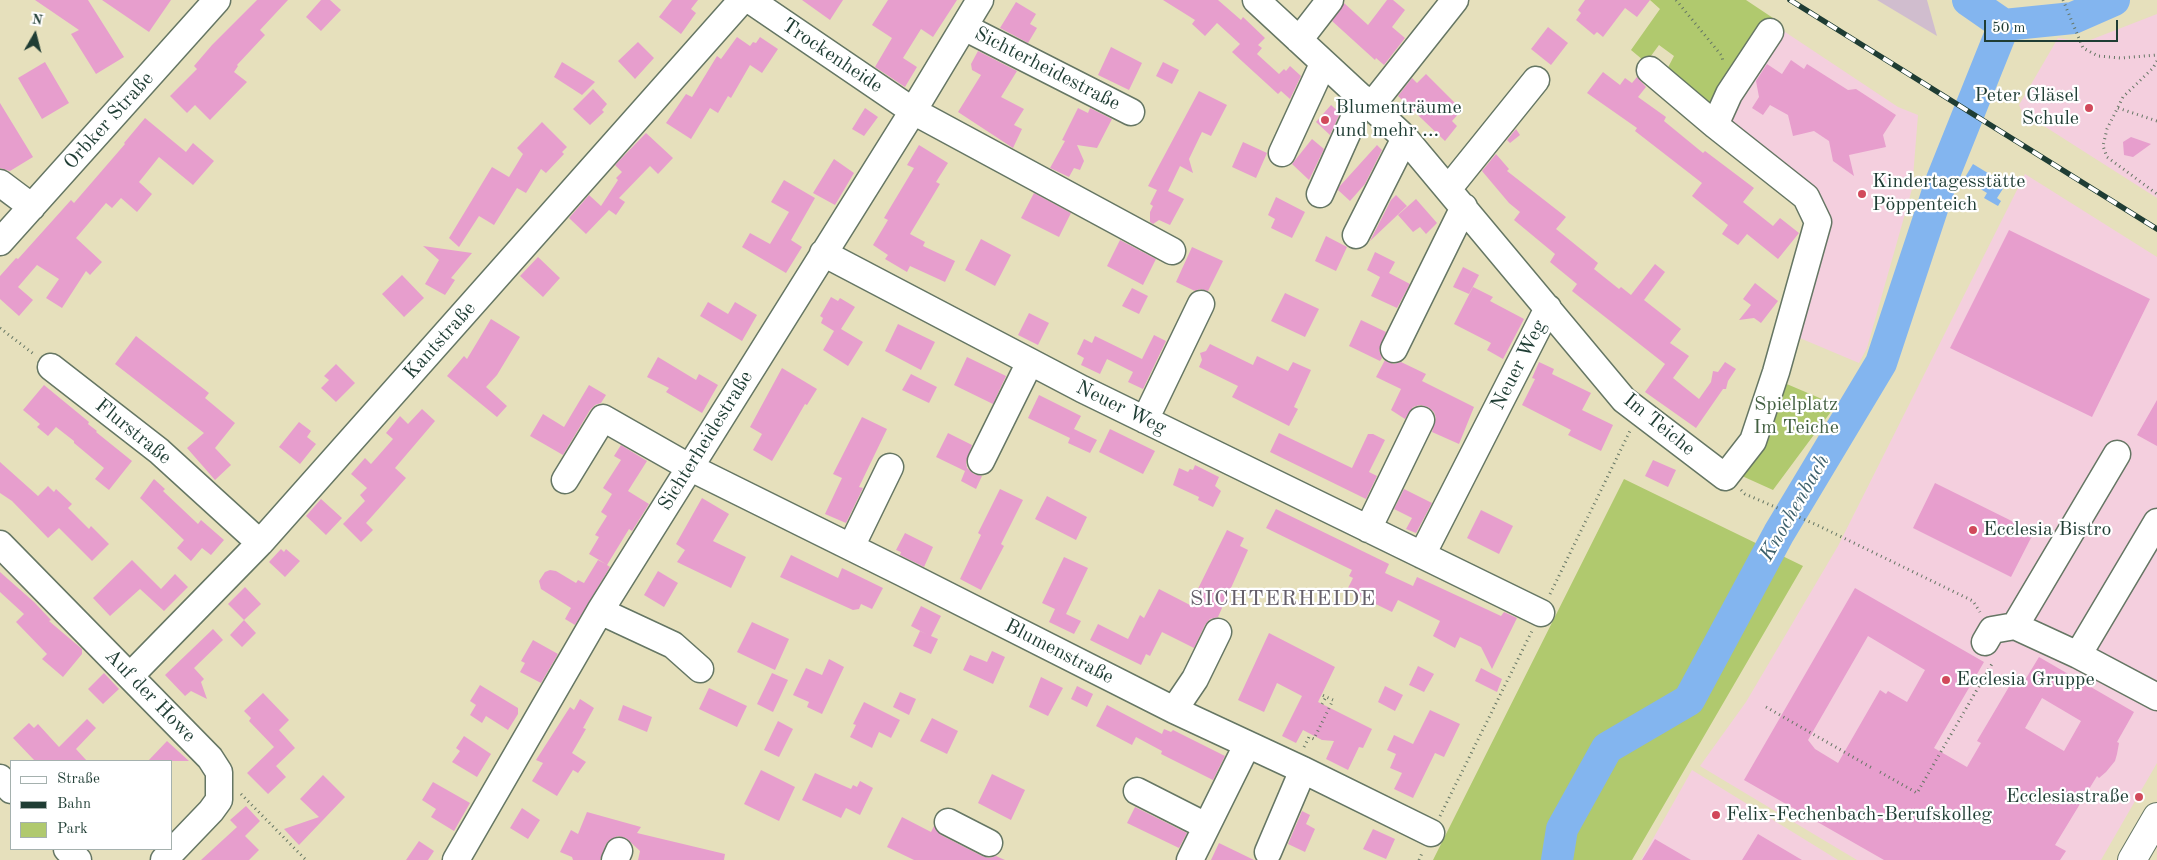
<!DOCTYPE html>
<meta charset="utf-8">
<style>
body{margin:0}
#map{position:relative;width:2157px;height:860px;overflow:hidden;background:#e6e0bc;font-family:"Old Standard TT",serif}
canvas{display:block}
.legend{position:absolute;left:10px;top:760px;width:162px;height:90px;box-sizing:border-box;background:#fff;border:1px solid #a5b1ae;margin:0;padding:6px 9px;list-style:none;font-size:15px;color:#1f3d34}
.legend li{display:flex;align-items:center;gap:10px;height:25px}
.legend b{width:25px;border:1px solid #a5b1ae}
.north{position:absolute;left:10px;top:10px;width:50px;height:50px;-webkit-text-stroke:4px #fff;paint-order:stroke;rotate:8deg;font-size:14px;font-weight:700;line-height:20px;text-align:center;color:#1f3d34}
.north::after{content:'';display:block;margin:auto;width:18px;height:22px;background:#1f3d34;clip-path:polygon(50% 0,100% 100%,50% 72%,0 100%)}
.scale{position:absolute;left:1984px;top:20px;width:134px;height:22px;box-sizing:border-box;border:2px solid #1f3d34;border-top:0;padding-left:6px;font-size:15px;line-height:18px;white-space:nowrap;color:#1f3d34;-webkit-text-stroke:4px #fff;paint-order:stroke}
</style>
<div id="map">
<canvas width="2157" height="860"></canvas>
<ul class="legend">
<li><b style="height:6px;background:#fff"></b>Straße</li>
<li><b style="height:6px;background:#1f3d34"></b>Bahn</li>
<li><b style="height:14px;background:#b0c96e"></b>Park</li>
</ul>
<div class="north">N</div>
<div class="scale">50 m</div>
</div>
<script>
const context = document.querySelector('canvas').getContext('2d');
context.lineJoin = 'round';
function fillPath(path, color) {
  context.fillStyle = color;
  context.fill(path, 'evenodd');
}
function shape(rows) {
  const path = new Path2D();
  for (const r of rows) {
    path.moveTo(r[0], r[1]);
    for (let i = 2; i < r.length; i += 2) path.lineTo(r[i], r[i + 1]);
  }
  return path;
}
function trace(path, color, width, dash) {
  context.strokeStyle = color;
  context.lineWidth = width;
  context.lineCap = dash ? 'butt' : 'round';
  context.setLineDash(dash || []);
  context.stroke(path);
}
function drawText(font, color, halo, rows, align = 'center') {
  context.font = font + ' "Old Standard TT",serif';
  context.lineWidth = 4.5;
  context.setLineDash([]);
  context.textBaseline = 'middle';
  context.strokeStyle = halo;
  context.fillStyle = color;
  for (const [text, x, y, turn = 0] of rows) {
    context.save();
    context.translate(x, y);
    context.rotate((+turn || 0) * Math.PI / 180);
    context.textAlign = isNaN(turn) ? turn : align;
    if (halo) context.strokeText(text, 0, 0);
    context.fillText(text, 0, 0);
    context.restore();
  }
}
fillPath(shape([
 [2157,14,2157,198,2022,112,2019,105,2058,38,2085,42],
 [1770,22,1898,107,1918,115,1912,189,1867,348,1859,363,1795,336,1826,229,1711,111],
 [2025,174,2157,257,2157,763,2101,860,1857,860,1700,766,1746,702,1838,546],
 [1692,770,1838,860,1641,860]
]), '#f4cfde');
fillPath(shape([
 [1877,0,1927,0,1937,36]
]), '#d0bdce');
fillPath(shape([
 [1650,0,1746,0,1773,18,1711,111,1663,77,1674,56,1659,45,1648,60,1643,60,1631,50,1660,9],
 [1782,382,1836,405,1773,490,1742,476],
 [1624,479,1803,566,1632,860,1433,860]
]), '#b0c96e');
fillPath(shape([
 [1973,164,2006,184,1997,198,2001,201,1998,206,1984,198,1987,193,1964,179]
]), '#83b5ef');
trace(shape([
 [1968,0,2004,25,2073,18,2114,0],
 [1557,860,1562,829,1607,748,1689,700,1779,533,1881,363,1941,182,2004,25]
]), '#83b5ef', 32);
fillPath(shape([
 [35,0,88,0,124,57,96,74,71,34,79,30],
 [102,0,171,0,149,32],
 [257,0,288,0,260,30,265,35,237,65,238,66,234,72,247,82,210,120,195,105,187,113,170,96,197,69,194,66,212,45],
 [321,0,330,0,341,10,321,31,306,17],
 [672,0,698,0,691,9,696,13,681,34,659,17],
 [802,0,843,0,830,20],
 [888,0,957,0,933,37,921,29,903,58,917,67,905,87,875,67,892,38,872,25],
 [1163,0,1218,0,1241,20,1243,17,1265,38,1258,45,1262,48,1257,54,1279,74,1284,69,1286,71,1290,66,1301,76,1290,99,1281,91,1278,94,1232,52,1240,44,1217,23,1205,36,1192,24,1195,20],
 [1387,0,1393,0,1405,10,1392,27,1405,38,1384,65,1376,58,1375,60,1332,21,1344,3,1368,25],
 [1585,0,1650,0,1637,17,1625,8,1603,37,1597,32,1594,35,1576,20,1581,13,1578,10],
 [1016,2,1036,14,1030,24,1037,28,1028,43,1000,28],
 [1548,27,1568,43,1551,65,1531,49],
 [737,37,750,46,753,42,756,43,760,37,778,49,762,73,750,65,731,98,728,96,718,113,710,108,691,139,666,123,686,94,692,97,717,56,721,59],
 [638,42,654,58,635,79,618,61],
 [1111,47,1142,63,1129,90,1098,75],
 [978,51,1017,71,1001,97,1024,109,1014,125,1022,129,1013,148,958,112,981,75,972,70,971,64],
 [1791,60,1804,69,1807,64,1848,90,1856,89,1896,115,1883,135,1886,147,1849,155,1854,176,1833,161,1829,141,1814,131,1793,136,1788,115,1770,105,1763,115,1752,108,1759,97,1756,81,1767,64,1782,74],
 [45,62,69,103,42,119,18,78],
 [562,62,595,82,582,95,554,77],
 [1163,62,1179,70,1172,84,1156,76],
 [1603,72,1620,85,1625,78,1632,83,1637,77,1646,87,1638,97,1666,117,1664,121,1703,153,1705,151,1754,188,1743,202,1773,226,1780,218,1799,233,1778,259,1747,234,1738,245,1722,234,1728,225,1692,196,1702,183,1635,131,1637,128,1587,93],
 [1426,74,1462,110,1452,121,1457,126,1445,141,1398,96,1412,78,1417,83],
 [593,89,607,104,602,110,604,112,590,125,573,109],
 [1199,91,1227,105,1211,136,1202,132,1189,159,1193,173,1180,166,1168,191,1184,199,1170,225,1159,220,1153,224,1150,222,1150,212,1153,206,1150,204,1157,190,1148,186],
 [0,103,33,157,10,171,0,168],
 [1331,105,1340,113,1330,135,1316,122],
 [865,108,878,117,864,136,852,129],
 [1078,108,1088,113,1090,108,1112,119,1097,148,1077,145,1084,161,1080,170,1074,168,1069,177,1050,168,1065,141,1062,140],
 [145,118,186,152,193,143,214,161,193,185,159,157,139,182,152,194,137,212,121,198,112,208,106,203,76,238,102,262,90,275,86,271,62,308,46,298,59,279,37,265,18,287,33,300,19,316,0,299,0,276,16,258,18,259,71,200,74,203,125,144,124,143],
 [542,122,567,147,562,152,564,154,546,173,541,169,526,193,517,188,494,225,479,216,459,247,449,238,492,167,509,177,523,154,517,148],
 [1516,129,1520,135,1510,143,1507,140],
 [646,133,673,158,658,174,650,166,619,198,625,202,616,215,609,210,586,234,569,218,589,195,601,206,618,180,616,178,622,172,615,165],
 [2131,137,2151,144,2133,157,2124,155,2123,142],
 [1312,139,1324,149,1309,180,1292,164],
 [1243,142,1267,153,1256,178,1232,167],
 [919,145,948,163,936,182,940,184,910,234,925,242,923,246,955,261,945,282,910,266,907,272,885,259,888,255,873,245,888,220,884,218,914,168,907,165],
 [1377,145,1382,150,1365,184,1350,201,1338,190,1339,187],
 [1496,154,1509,169,1507,171,1566,217,1556,229,1598,263,1594,269,1619,289,1621,287,1631,295,1655,264,1665,272,1644,300,1681,329,1670,343,1689,356,1673,378,1699,399,1711,382,1713,371,1718,372,1725,362,1736,369,1728,381,1726,389,1723,389,1696,428,1645,392,1665,364,1572,291,1577,284,1550,262,1555,254,1514,220,1520,212,1509,203,1482,171],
 [834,159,854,173,835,205,813,193],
 [784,180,815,198,791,240,802,247,786,273,742,247,750,233,770,244,789,212,771,202],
 [1034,193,1071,213,1059,237,1021,218],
 [1396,195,1407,206,1370,241,1391,200],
 [1276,197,1305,212,1292,238,1271,228,1275,219,1268,215],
 [1416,199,1437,223,1426,234,1420,227,1413,232,1398,215],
 [2009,230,2150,299,2092,417,1950,348],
 [1326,236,1347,247,1336,271,1315,261],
 [981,239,1011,255,995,286,965,270],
 [1120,240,1156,259,1143,285,1107,266],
 [423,246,472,253,451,278,455,280,445,295,425,284,439,260],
 [1192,247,1223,261,1208,291,1200,289,1195,291,1176,282],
 [1375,252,1395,262,1389,273,1410,284,1397,308,1371,296,1380,277,1367,270],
 [538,257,560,278,543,297,520,276],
 [1463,267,1479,275,1469,294,1453,287],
 [402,275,424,298,404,317,382,294],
 [1755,283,1778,301,1761,323,1754,318,1739,320,1751,305,1743,299],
 [1473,287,1493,297,1490,301,1524,319,1503,359,1487,350,1491,343,1454,324],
 [1132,288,1148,296,1139,314,1122,306],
 [1285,293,1319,309,1305,337,1271,321],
 [831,297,838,301,840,298,855,307,841,329,863,342,848,366,823,350,834,331,821,323,823,318,820,316],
 [708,302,728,314,735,302,757,315,742,341,700,316],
 [1029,313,1049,323,1038,345,1018,335],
 [491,319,520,337,497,375,486,387,507,406,497,417,447,376,464,356,467,359],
 [1361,320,1386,332,1379,350,1382,358,1380,361,1349,346],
 [898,324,935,342,921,370,885,351],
 [1154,335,1166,341,1143,389,1128,382,1133,372,1107,359,1100,374,1081,365,1084,358,1077,354,1084,339,1092,343,1095,336,1142,359],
 [136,336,209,393,205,398,235,423,215,448,231,465,215,480,187,448,204,433,115,364],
 [1210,344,1253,365,1257,356,1288,371,1293,362,1311,370,1294,407,1298,409,1289,426,1232,397,1238,386,1199,367,1202,360,1200,353,1206,351],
 [658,357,696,380,699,374,718,385,702,413,666,392,669,388,647,377],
 [967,357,1006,376,993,404,954,385],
 [1385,360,1394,364,1401,362,1426,374,1422,381,1474,407,1459,444,1432,432,1436,418,1434,412,1428,407,1420,405,1413,407,1405,419,1391,410,1401,389,1376,377],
 [1539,362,1554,369,1552,374,1591,393,1582,410,1613,425,1601,451,1568,435,1571,430,1522,405,1535,379,1532,378],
 [336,364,355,383,336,402,321,388,329,380,324,376],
 [782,368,817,389,807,405,805,404,772,461,753,450,762,434,750,427],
 [911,374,937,387,929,403,902,390],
 [44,385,89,422,88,424,97,431,96,432,132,461,109,490,95,479,104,468,74,443,74,441,56,427,48,436,37,427,40,424,23,410],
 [589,385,606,395,601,403,595,405,590,410,563,455,530,436,543,414,564,427],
 [1039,395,1081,416,1074,429,1097,440,1090,453,1068,443,1070,438,1028,418],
 [2157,400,2157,446,2137,435],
 [422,409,435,421,395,468,406,478,366,523,373,530,361,542,343,524,365,501,360,495,367,488,351,474,365,458,371,464,393,439,386,433,400,416,408,424],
 [862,417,887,429,859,487,863,488,846,523,825,514,842,478,833,474],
 [299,422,311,431,307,437,316,444,300,464,279,447],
 [1110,429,1155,451,1143,474,1099,452],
 [948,433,972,445,966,462,967,468,974,474,982,476,976,489,961,481,965,471,936,457],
 [1279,433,1352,468,1368,434,1373,434,1385,440,1369,472,1377,476,1366,499,1270,452],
 [621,445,647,461,628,491,649,504,632,531,629,529,607,565,610,567,575,625,565,619,571,608,541,589,539,581,545,572,550,570,556,571,576,583,578,580,584,583,598,560,606,564,589,554,599,537,595,535,607,516,601,512,612,494,603,488,621,460,614,456],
 [1653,460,1676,470,1668,487,1645,476],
 [0,462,38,496,48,486,54,492,56,489,72,504,68,508,89,529,91,526,109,544,92,561,59,528,48,538,12,501,0,493],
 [1195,465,1219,477,1215,486,1221,491,1213,507,1198,500,1199,497,1173,485,1179,468,1188,472,1190,469,1193,470],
 [154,479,165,489,163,491,198,524,201,520,224,540,211,555,202,548,191,561,177,548,184,540,140,498],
 [1935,483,2034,532,2011,577,1913,528],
 [1000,489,1023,500,1001,544,1004,546,981,590,960,579,981,535,978,533],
 [1404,489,1432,503,1416,533,1406,529,1412,518,1394,509],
 [1047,496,1087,517,1076,540,1035,519],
 [702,498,729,514,713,541,746,557,731,588,677,562,685,550,676,544],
 [321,499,342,518,326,535,306,516],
 [1276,509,1389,564,1385,573,1413,586,1417,577,1501,616,1504,612,1517,618,1492,669,1481,647,1460,637,1455,648,1433,636,1440,621,1398,600,1392,612,1347,590,1353,578,1349,576,1352,570,1266,528],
 [1481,510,1513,526,1499,554,1467,538],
 [1227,530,1244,538,1240,546,1248,550,1218,617,1210,619,1205,625,1194,648,1162,632,1150,656,1146,654,1141,665,1090,640,1098,624,1128,639,1140,615,1144,618,1159,589,1190,605],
 [905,533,933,547,924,567,900,555,901,552,896,550],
 [281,549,284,552,286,549,300,561,285,577,269,562],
 [791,555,838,578,842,568,883,588,872,609,861,604,859,609,853,610,780,577],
 [1064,557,1088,568,1066,614,1081,621,1074,634,1049,622,1055,609,1042,603],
 [132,560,161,589,175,574,188,587,164,611,140,589,110,616,93,598],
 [658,571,678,583,664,607,644,595],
 [0,572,34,602,51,620,49,621,82,649,82,654,63,677,42,659,47,654,16,622,24,614,0,592],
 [245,587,261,604,244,620,228,604],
 [1855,588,1984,662,1934,748,1967,767,1981,743,1977,741,2013,680,2022,685,2039,657,2134,712,2117,742,2119,743,2117,754,2115,761,2106,772,2099,778,2097,776,2055,845,2066,851,2060,860,1884,860,1744,780],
 [1868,636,1925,670,1907,702,1888,691,1886,694,1880,690,1838,763,1815,749,1808,740],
 [2042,698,2081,721,2064,751,2025,728],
 [921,606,941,616,931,636,938,639,931,654,913,646,920,631,926,634,911,626],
 [244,620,256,633,242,647,230,635],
 [752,622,789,639,775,670,737,652],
 [213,629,223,640,194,668,204,679,201,682,207,699,191,691,185,696,165,675],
 [1269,633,1335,667,1318,702,1372,729,1363,748,1359,747,1348,770,1326,759,1334,741,1322,740,1303,730,1296,743,1282,736,1302,696,1277,683,1264,712,1238,700],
 [533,640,558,654,541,683,520,672,525,663,521,661],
 [992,651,1005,657,993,684,963,670,970,655,987,662],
 [829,659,844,667,822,714,807,707,809,702,793,695,806,668,822,675],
 [1418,666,1434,674,1424,692,1409,685],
 [1481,668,1502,679,1497,692,1475,681],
 [104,673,119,689,103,704,88,689],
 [772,673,788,680,773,712,757,704],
 [1041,677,1063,688,1048,716,1029,707],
 [480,685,518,708,518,714,508,730,486,716,482,723,470,715,476,705,470,701],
 [1077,686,1093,694,1087,707,1071,699],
 [1385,686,1403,695,1395,711,1378,702],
 [709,688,747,706,737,727,699,709],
 [900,692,916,699,909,715,893,707],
 [263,693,289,720,279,730,295,748,276,766,286,777,268,794,247,773,274,747,249,721,251,718,244,711],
 [580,699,594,708,583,728,586,729,572,753,586,762,578,773,573,770,557,796,532,781,543,763,536,760,570,707,574,710],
 [864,702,900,720,891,738,879,732,872,748,850,737,856,725,853,724],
 [623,705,652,717,647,732,618,720],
 [1107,705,1162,734,1164,729,1171,732,1173,730,1225,756,1213,780,1161,754,1162,751,1136,737,1132,745,1096,726],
 [1430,710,1460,724,1444,757,1435,753,1413,798,1394,789,1402,773,1390,768,1396,754,1387,750,1394,735,1413,744],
 [932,718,958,731,947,754,920,741],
 [87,719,96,728,76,749,87,761,35,761,13,738,29,723,34,728,38,724,59,747],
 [778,721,793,729,779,757,764,750],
 [464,736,491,754,477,777,452,762,460,751,456,748],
 [167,741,189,761,148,761],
 [761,770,795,787,779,821,744,804],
 [815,773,851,789,853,785,857,787,860,781,873,788,860,815,846,808,841,818,802,800],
 [992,774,1025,790,1011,820,978,803],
 [323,775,345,797,299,845,284,829,319,817,300,799],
 [433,782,470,803,454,831,431,817,436,809,422,800],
 [246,806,260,821,245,836,259,850,249,860,201,860,237,827,230,820],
 [1135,807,1187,833,1179,848,1127,823],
 [522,808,540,820,528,839,510,828],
 [1302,811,1310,815,1306,824,1315,829,1305,852,1288,844],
 [587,812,641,827,637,833,725,854,724,860,638,860,640,851,626,838,618,836,611,839,606,844,600,860,573,860,572,857,560,852,571,830,578,834],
 [902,817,931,832,934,826,941,835,982,856,989,858,996,856,1005,860,914,860,887,847],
 [1373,829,1395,839,1386,859,1363,849],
 [1758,834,1802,860,1742,860],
 [1655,839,1691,860,1642,860],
 [419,841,434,851,428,860,406,860],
 [1219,843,1254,860,1211,860]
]), '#e79ecd');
const minor = shape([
 [750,0,913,111,1172,251],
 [1256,0,1405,138,1624,400,1725,477,1753,441,1776,372,1818,222,1806,197,1715,125,1650,70],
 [964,27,1131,112],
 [1299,40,1330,0],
 [1371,106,1455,0],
 [1715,125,1729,94,1770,32],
 [1282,153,1323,64],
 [0,183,32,207],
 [1449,188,1536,80],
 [1320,194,1363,98],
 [1356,235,1405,138],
 [0,242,217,0],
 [823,253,1082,389,1541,613],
 [1394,349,1464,207],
 [51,367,159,451,260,543],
 [1145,420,1201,304],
 [981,461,1030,362],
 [565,480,603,418,689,467,903,573,1174,710,1303,770,1431,833],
 [1368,529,1421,420],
 [0,544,210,758,219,772,219,800,211,811,164,860],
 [851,547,890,467],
 [1422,555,1548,308],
 [600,611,673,645,700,669],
 [2015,626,2117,454],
 [1985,642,1992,630,2015,626,2078,655,2157,697],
 [2078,655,2157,522],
 [131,675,260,543,742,0],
 [1174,710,1195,679,1218,632],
 [0,778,11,790],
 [1137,791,1206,826],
 [948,822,989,843],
 [67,849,78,860],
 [1268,852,1303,770],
 [456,860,600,611,913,111,980,0],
 [615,860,619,851],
 [1190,860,1247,745]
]);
const major = shape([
 [2132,860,2157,817]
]);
trace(minor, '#657664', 29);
trace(major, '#657664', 30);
trace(shape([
 [1676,0,1722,56,1723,63],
 [2063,0,2083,48,2098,56,2121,58,2157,55],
 [2157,61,2153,68,2123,97,2107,129,2103,146,2107,157,2157,194],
 [2118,108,2157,121],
 [0,328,35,355],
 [1741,490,1745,494,1817,525,1973,601,1980,612],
 [1550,594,1630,431],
 [1322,704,1326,697],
 [1766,707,1872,768],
 [1304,747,1309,737,1314,739,1333,700,1322,695],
 [1880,772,1917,793,1993,662],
 [241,794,306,860],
 [1440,816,1532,631],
 [1419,860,1422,853]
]), '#657664', 3, [1, 4]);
trace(minor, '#fff', 26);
trace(major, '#fff', 28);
const rail = shape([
 [1790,0,2157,229]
]);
trace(rail, '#1f3d34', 5.5);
trace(rail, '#fff', 4, [11]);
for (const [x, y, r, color] of [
 [2089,108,5,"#d1495b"],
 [1325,120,5,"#d1495b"],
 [1862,194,5,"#d1495b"],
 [1973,530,5,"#d1495b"],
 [1946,680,5,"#d1495b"],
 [2139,797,5,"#d1495b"],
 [1716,815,5,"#d1495b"]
]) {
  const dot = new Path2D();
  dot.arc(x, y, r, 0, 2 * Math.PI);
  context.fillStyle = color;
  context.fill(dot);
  trace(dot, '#fff', 2);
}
drawText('20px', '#1f3d34', '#fff', [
 ["Trockenheide",832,56,34],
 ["Sichterheidestraße",1047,69,27],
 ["Orbker Straße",109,121,-48],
 ["Kantstraße",440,341,-48],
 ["Neuer Weg",1519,365,-63],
 ["Neuer Weg",1121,408,26],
 ["Im Teiche",1659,425,39],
 ["Flurstraße",133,432,39],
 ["Sichterheidestraße",706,441,-58],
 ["Blumenstraße",1059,652,27],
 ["Auf der Howe",150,696,46]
]);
drawText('20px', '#1f3d34', '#fff', [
 ["Peter Gläsel",2079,96,"right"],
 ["Schule",2079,119,"right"],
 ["Blumenträume",1335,108],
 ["und mehr ...",1335,131],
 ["Kindertagesstätte",1872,182],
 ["Pöppenteich",1872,205],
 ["Ecclesia Bistro",1983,530],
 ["Ecclesia Gruppe",1956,680],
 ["Ecclesiastraße",2129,797,"right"],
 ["Felix-Fechenbach-Berufskolleg",1726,815]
], 'left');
drawText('20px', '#436042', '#fff', [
 ["Spielplatz",1796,405],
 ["Im Teiche",1796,428]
]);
drawText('italic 21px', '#3d616c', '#fff', [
 ["Knochenbach",1795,508,-60]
]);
context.letterSpacing = '1px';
drawText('22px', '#655f6a', '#fff', [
 ["SICHTERHEIDE",1283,599]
]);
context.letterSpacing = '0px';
</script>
